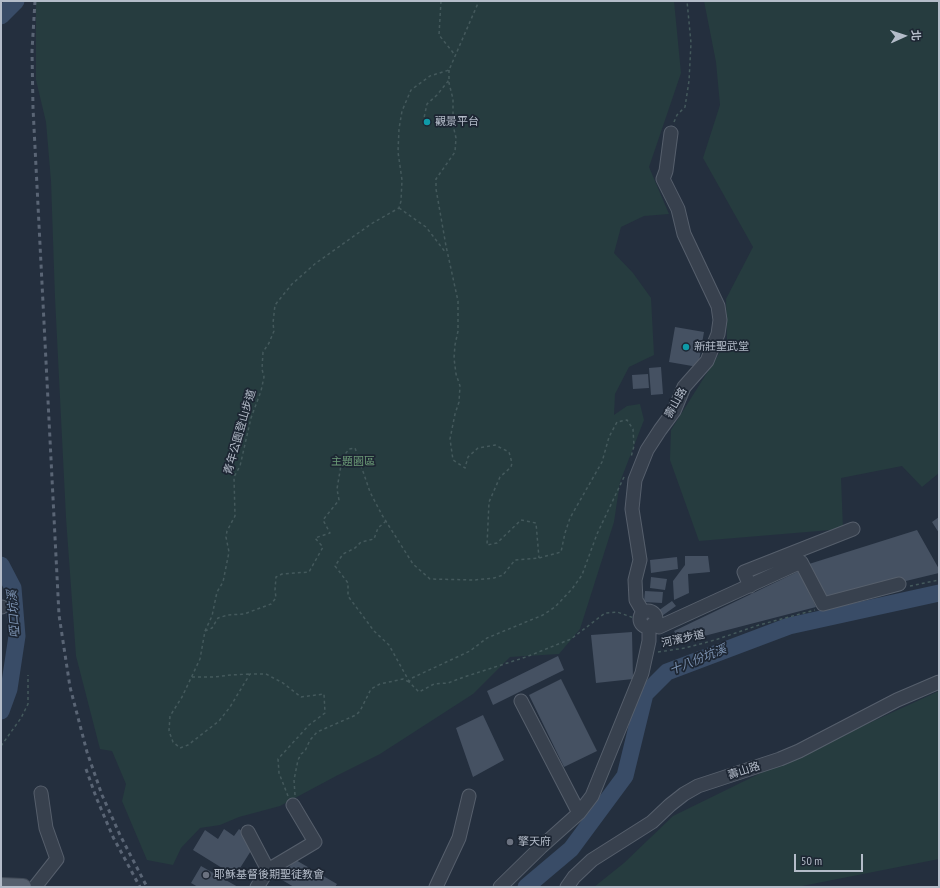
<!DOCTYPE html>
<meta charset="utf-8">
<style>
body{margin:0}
#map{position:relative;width:940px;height:888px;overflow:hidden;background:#242f3e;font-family:"PT Sans Narrow","Noto Sans TC",sans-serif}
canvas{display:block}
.frame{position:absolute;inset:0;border:2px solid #b4bcc9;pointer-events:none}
.north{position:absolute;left:884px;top:16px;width:40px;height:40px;-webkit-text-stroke:3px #1d2633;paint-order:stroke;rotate:87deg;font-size:11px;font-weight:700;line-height:16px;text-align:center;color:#b4bcc9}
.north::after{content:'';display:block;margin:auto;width:14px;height:18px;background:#b4bcc9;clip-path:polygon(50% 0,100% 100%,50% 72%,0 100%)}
.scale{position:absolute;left:794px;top:854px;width:69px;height:18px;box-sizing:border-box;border:2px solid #b4bcc9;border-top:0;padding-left:5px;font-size:12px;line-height:14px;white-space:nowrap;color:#b4bcc9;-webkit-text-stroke:3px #1d2633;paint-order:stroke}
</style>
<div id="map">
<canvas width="940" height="888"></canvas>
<div class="frame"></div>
<div class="north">北</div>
<div class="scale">50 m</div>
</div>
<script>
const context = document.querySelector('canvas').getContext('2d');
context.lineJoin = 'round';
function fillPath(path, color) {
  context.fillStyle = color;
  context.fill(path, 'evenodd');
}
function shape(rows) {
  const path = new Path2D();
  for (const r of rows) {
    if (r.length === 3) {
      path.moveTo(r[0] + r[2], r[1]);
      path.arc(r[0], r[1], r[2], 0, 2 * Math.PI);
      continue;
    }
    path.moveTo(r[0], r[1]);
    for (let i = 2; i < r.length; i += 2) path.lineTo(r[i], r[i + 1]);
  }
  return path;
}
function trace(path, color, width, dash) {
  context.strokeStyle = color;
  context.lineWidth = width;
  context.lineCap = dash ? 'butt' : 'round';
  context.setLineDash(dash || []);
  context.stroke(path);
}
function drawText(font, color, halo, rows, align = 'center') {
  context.font = font + ' "PT Sans Narrow","Noto Sans TC",sans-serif';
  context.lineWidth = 3.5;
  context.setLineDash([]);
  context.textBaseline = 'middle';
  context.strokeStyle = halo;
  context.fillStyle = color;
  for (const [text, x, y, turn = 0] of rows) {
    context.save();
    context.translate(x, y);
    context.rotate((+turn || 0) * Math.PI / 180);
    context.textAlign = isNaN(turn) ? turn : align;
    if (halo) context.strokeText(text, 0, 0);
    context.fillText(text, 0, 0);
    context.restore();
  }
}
fillPath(shape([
 [36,1,674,1,681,73,649,167,669,214,644,216,621,227,614,253,633,273,651,298,654,355,629,367,615,394,614,415,627,406,640,404,644,420,620,482,614,522,580,629,559,654,510,657,473,694,380,754,338,775,280,806,239,817,220,825,200,828,181,848,173,865,147,860,122,801,126,784,112,751,100,749,76,656,66,518,55,298,51,181,46,122,36,80],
 [704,1,939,1,939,473,922,487,902,466,841,478,843,529,699,541,670,460,671,430,727,341,726,299,753,247,703,158,720,105,716,62],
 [939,691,939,859,797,887,594,887,624,863,673,816,771,768]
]), '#263c3f');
trace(shape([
 [1,16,16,1],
 [1,565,13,588,17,636,9,689,1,711],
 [526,887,571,849,625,776,645,694,667,672,789,626,939,593]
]), '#394c67', 17);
fillPath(shape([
 [675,327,704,332,698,367,669,362],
 [661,367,663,394,651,395,649,368],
 [648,374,649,388,633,389,632,375],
 [939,517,939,533,932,522],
 [917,530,939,569,939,573,827,600,809,564],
 [685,556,708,556,710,572,688,574,689,593,674,600,673,581,685,565],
 [677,557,678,569,651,573,650,560],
 [799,571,816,607,681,642,674,631],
 [651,577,667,579,665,590,650,588],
 [645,591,663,592,662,603,644,602],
 [672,601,676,606,659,618,655,613],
 [632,632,633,679,596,683,591,635],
 [558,656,564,670,493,705,487,691],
 [561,679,597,751,564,767,529,695],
 [483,715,504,760,473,777,456,728],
 [224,829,234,836,239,829,250,837,254,846,235,876,193,850,205,830,218,839],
 [294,859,337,884,335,887,294,887,282,880],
 [201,866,238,887,198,887,191,883]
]), '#455162');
const minor = shape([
 [750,586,744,572,853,529],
 [1,607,2,607],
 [648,619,8],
 [643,612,636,600,635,580,640,560,632,509,635,480,647,450,660,430,674,411,684,387,707,361,718,334,720,320,718,306,684,234,678,209,663,179,666,171,671,133],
 [653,624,659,627,801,562,823,604,899,584],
 [521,701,579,813],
 [248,832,268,870],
 [35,887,57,859,46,828,41,793],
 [257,887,268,870,315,842,293,805],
 [436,887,459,838,469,796],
 [500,887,541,847,579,813,592,796,642,673,649,641,649,627],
 [567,887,574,877,592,860,652,822,670,805,684,794,698,786,780,759,799,751,897,700,939,682]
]);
const major = shape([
 [1,886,23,887]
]);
trace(minor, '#565f6c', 15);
trace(major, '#414a57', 18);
trace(shape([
 [441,1,439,35,455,55],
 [449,70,449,83,453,99,453,125,456,138,455,152,436,179,436,189,446,246,458,301,458,331,455,345,454,358,456,374,460,386,459,402,455,414,450,439,453,460,465,468,468,457,478,448,495,445,509,452,512,463,511,467,500,477,489,502,487,545,497,543,521,520,536,523,539,558],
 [427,122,424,118,427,104,437,95,449,80],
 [674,122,677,115,685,107,689,81,691,43,687,1],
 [399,208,426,227,446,253],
 [624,477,597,534,582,575,572,589,555,607,543,615,487,638,470,651,412,678,409,682,419,692,434,684,448,683,464,677,526,657,571,639,605,613,617,612,634,618],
 [386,521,378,528,374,539,361,542,355,548,343,554,335,566,348,583,348,596,374,631,389,645,409,681],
 [910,586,939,580],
 [205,631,212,628,218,618,228,615,244,614,271,604,276,598,275,590,276,577,282,574,309,572,323,547,315,538,330,533,323,520,339,500,337,489,341,465,346,453,349,449,355,448,370,492,382,515,413,564,430,579,474,580,494,578,503,575,515,560,539,558,561,552,565,533,570,518,602,462,609,437,617,422,627,420,633,429,634,446,631,457],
 [658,652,685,648,715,640,759,625,815,610],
 [192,677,214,677,231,675,250,674],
 [1,746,21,718,28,704,28,675],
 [295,795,294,780,298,760,301,754,305,751,310,740,317,732,356,715,360,711,371,689,380,684,403,679,409,682],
 [288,796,279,773,278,759,309,725,325,713,324,694,301,697,283,683,266,674,250,674,230,707,219,721,188,745,180,748,173,742,169,731,170,716,182,697,200,659,205,631,212,616,217,592,223,582,229,552,226,537,227,531,235,516,234,477,240,466,251,418,261,391,264,377,262,369,263,352,269,343,274,331,273,323,275,305,292,284,316,263,371,224,399,208,401,201,402,180,398,152,399,129,402,111,411,90,430,76,449,70,479,1]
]), '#44595c', 1.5, [3, 3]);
trace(minor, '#38414e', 13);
trace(major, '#56606e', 16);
trace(shape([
 [35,1,32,51,33,108,59,615,70,687,87,752,102,795,120,835,147,887],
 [86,769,96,797,113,837,140,887]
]), '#5a6575', 3, [4, 4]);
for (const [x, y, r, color] of [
 [427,122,4,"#0f9aa8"],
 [686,347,4,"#0f9aa8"],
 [510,842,4,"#6b7280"],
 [206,875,4,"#6b7280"]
]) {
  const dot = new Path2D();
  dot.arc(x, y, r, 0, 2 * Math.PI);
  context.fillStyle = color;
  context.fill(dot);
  trace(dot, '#1d2633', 1.5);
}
drawText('11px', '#b4bcc9', '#1d2633', [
 ["觀景平台",435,122],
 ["新莊聖武堂",694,347],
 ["擎天府",518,842],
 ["耶穌基督後期聖徒教會",214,875]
], 'left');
drawText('11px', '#b4bcc9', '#1d2633', [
 ["壽山路",676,403,-61],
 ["青年公園登山步道",240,432,-74],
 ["河濱步道",683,639,-12],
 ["壽山路",744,771,-18]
]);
drawText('11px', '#6b9a76', '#1d2633', [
 ["主題園區",353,462]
]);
drawText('italic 12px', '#7c92b1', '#1d2633', [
 ["啞口坑溪",14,614,-94],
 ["十八份坑溪",698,660,-22]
]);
</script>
